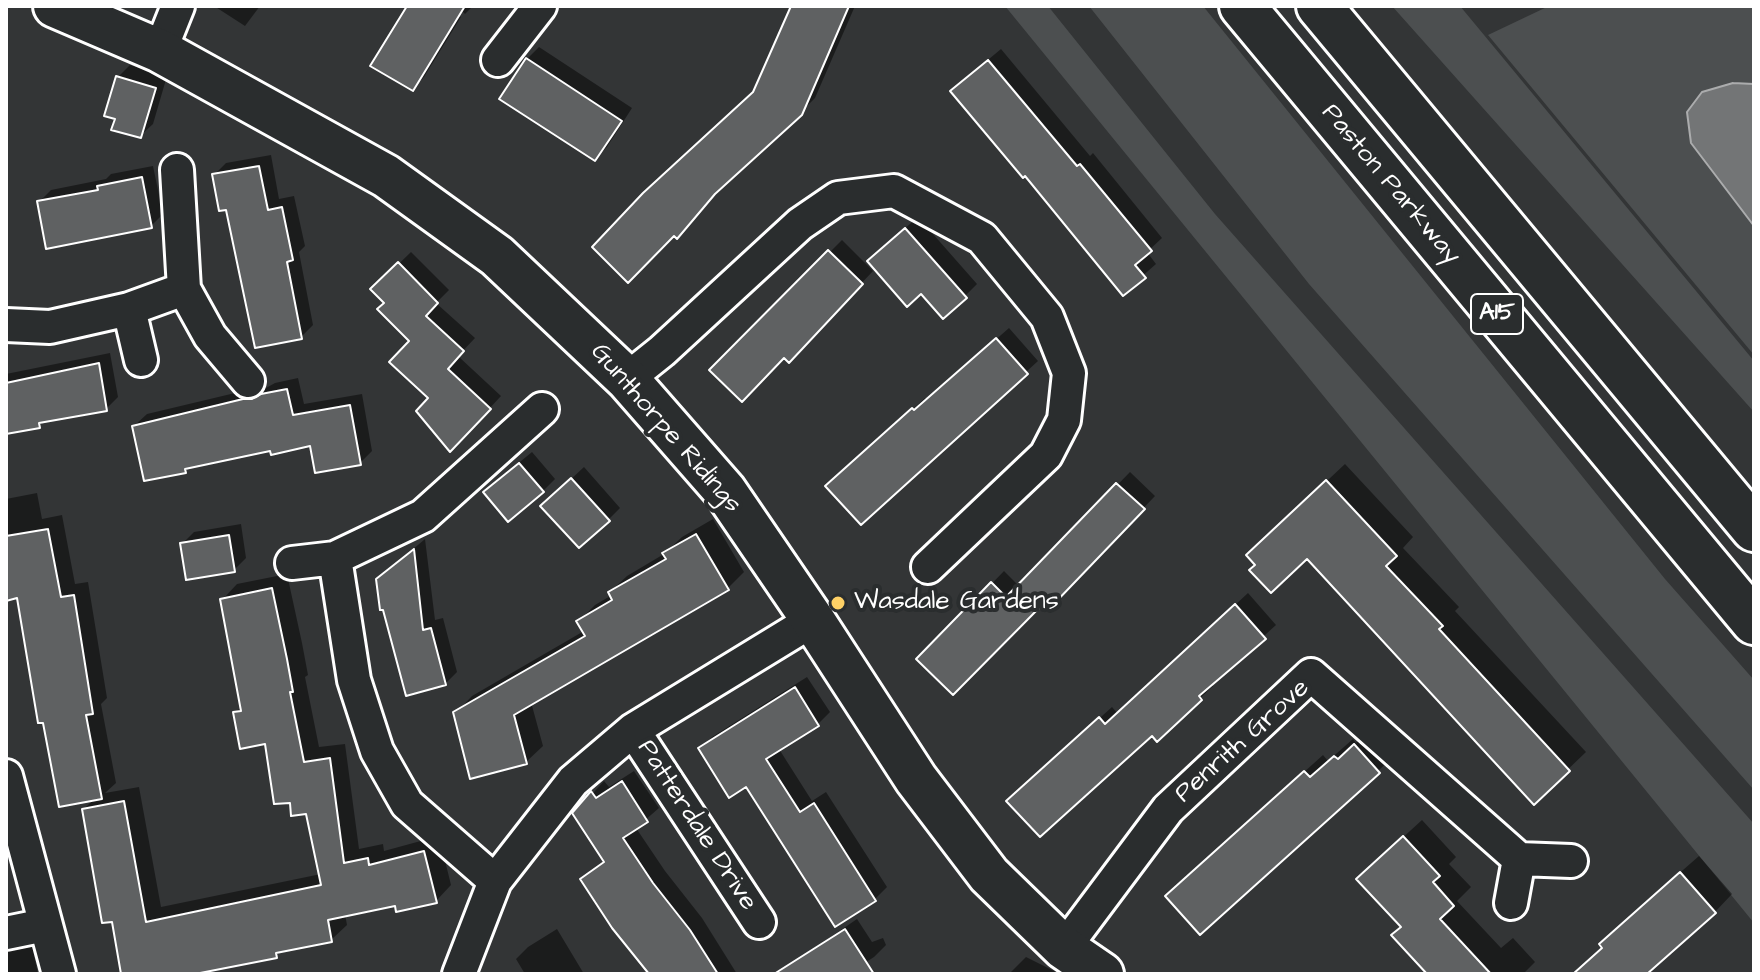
<!DOCTYPE html>
<style>
body{margin:0}
#map{position:relative;width:1760px;height:980px;overflow:hidden;background:#333536;font-family:"Architects Daughter",sans-serif}
canvas{display:block}
.frame{position:absolute;inset:0;border:8px solid #fff;pointer-events:none}
</style>
<div id="map">
<canvas width="1760" height="980"></canvas>
<div class="frame"></div>
</div>
<script>
const ctx = document.querySelector('canvas').getContext('2d');
ctx.lineJoin = 'round';
function fillPath(path, color) {
  ctx.fillStyle = color;
  ctx.fill(path, 'evenodd');
}
function shape(rows) {
  const path = new Path2D();
  for (const r of rows) {
    path.moveTo(r[0], r[1]);
    for (let i = 2; i < r.length; i += 2) path.lineTo(r[i], r[i + 1]);
  }
  return path;
}
function trace(path, color, width, dash) {
  ctx.strokeStyle = color;
  ctx.lineWidth = width;
  ctx.lineCap = dash ? 'butt' : 'round';
  ctx.setLineDash(dash || []);
  ctx.stroke(path);
}
function write(font, color, halo, rows, align = 'center') {
  ctx.font = font + ' "Architects Daughter",sans-serif';
  ctx.lineWidth = 8;
  ctx.setLineDash([]);
  ctx.textBaseline = 'middle';
  ctx.strokeStyle = halo;
  ctx.fillStyle = color;
  for (const [text, x, y, turn = 0] of rows) {
    ctx.save();
    ctx.translate(x, y);
    ctx.rotate((+turn || 0) * Math.PI / 180);
    ctx.textAlign = isNaN(turn) ? turn : align;
    if (halo) ctx.strokeText(text, 0, 0);
    ctx.fillText(text, 0, 0);
    ctx.restore();
  }
}
const green = shape([
 [1005,6,1048,6,1215,214,1754,824,1754,923],
 [1089,6,1203,6,1665,579,1754,680,1754,790,1309,284],
 [1392,6,1460,6,1754,361,1754,412],
 [1549,6,1754,6,1754,355,1488,35]
]);
const water = shape([
 [1733,83,1754,84,1754,226,1691,143,1687,112,1702,92,1733,83]
]);
const shadow = shape([
 [214,6,260,6,245,26],
 [413,6,441,6,461,17,424,77,412,89],
 [457,6,473,6,465,14],
 [793,6,855,6,815,98,800,113],
 [539,47,632,108,607,147,595,159,527,59],
 [1001,49,1090,156,1093,153,1162,238,1147,252,1156,264,1123,293,965,79],
 [130,65,167,76,153,124,140,136,117,117,118,77],
 [271,155,279,199,294,196,305,246,299,252,313,325,301,337,214,175,226,163],
 [153,166,163,214,151,226,39,202,51,190,106,179,111,174],
 [918,217,977,284,965,296,881,249],
 [842,240,873,271,789,360,785,356,712,370],
 [411,252,449,290,436,303,475,338,458,356,501,396,462,438,431,398,411,341,386,303,373,289],
 [1009,328,1038,361,1026,372,840,475,925,398,927,400],
 [110,353,118,397,106,409,45,420,39,426,6,432,6,374],
 [298,378,304,404,362,394,372,451,360,463,312,444,271,448,190,466,185,471,134,426,147,414,256,388,266,388,275,383],
 [532,452,555,479,543,491,498,480],
 [1345,464,1413,537,1403,548,1459,607,1455,611,1586,752,1534,802,1307,557,1257,565,1266,538],
 [584,467,620,508,608,520,555,494],
 [1130,472,1155,496,1050,606,1044,600,919,659,1004,571,1019,586],
 [37,493,42,519,62,515,75,584,88,582,107,698,101,704,116,783,105,793,139,787,161,907,321,874,307,812,291,800,267,742,235,713,242,706,222,600,237,584,287,574,302,643,308,675,305,677,319,747,345,744,359,849,383,844,384,851,439,836,451,885,436,901,397,910,390,898,345,914,347,925,331,940,282,950,276,956,185,974,123,974,113,919,84,809,95,798,19,596,6,599,6,499],
 [713,519,744,572,727,589,531,702,543,746,526,762,456,713,472,696,584,631,578,622,595,605,612,595,610,592,627,576,664,554,682,537],
 [241,524,246,558,234,570,182,544,194,532],
 [425,539,435,620,443,618,457,672,445,684,391,568],
 [1248,593,1276,625,1211,684,1213,686,1157,739,1152,733,1021,789,1112,707,1118,714],
 [807,677,830,712,818,724,779,749,812,801,826,792,887,887,875,899,836,924,747,784,700,748,712,737],
 [1373,728,1396,754,1378,771,1185,879,1323,755,1328,761,1353,739,1356,743],
 [634,771,659,808,636,828,665,871,702,918,737,974,658,974,582,879,605,860,575,813,604,781,609,787],
 [1422,820,1456,857,1449,864,1471,887,1457,901,1501,948,1513,938,1535,962,1523,974,1430,974,1403,927,1376,862],
 [1699,856,1732,894,1715,912,1644,974,1573,974,1604,947,1601,944,1619,926],
 [857,919,872,942,883,938,886,945,874,957,848,974,777,974],
 [557,929,584,974,525,974,516,959,528,947],
 [31,940,38,974,6,974,6,945],
 [1026,957,1060,974,1009,974]
]);
const building = shape([
 [407,6,465,6,413,91,370,66,407,6],
 [791,6,849,6,802,115,715,194,677,239,674,236,628,283,592,247,643,193,753,92,791,6],
 [526,58,622,121,595,161,499,99,526,58],
 [988,60,1077,166,1080,164,1152,251,1135,265,1146,278,1123,296,1025,176,1023,178,950,91,988,60],
 [116,76,156,88,141,138,111,130,115,119,104,116,116,76],
 [259,166,268,210,282,207,293,260,287,262,302,339,255,348,226,210,219,211,212,174,259,166],
 [142,177,152,228,46,249,37,201,98,190,97,186,142,177],
 [905,228,967,298,943,319,921,294,907,307,867,261,905,228],
 [828,250,863,284,789,363,784,358,742,402,709,370,828,250],
 [398,262,438,303,426,316,464,351,448,369,491,409,450,452,416,411,428,398,389,362,409,341,377,309,384,303,370,289,398,262],
 [996,338,1028,374,861,525,825,486,912,408,914,410,996,338],
 [99,363,107,411,39,423,40,428,6,434,6,383,99,363],
 [287,389,293,415,350,405,361,465,315,473,310,446,271,455,270,451,185,469,186,473,144,481,132,426,243,399,252,399,261,394,287,389],
 [519,463,544,492,508,522,483,492,519,463],
 [571,478,610,521,579,548,540,506,571,478],
 [1326,480,1397,556,1386,566,1443,626,1439,629,1570,771,1534,805,1307,559,1271,593,1249,570,1255,565,1246,555,1326,480],
 [1116,483,1145,509,1050,608,1044,603,953,695,916,659,991,582,1006,597,1116,483],
 [48,529,61,597,74,595,93,714,86,715,102,799,59,807,43,723,38,723,17,598,6,601,6,536,48,529],
 [696,534,729,590,514,715,527,764,470,779,453,712,585,636,576,621,612,600,608,592,666,559,662,553,696,534],
 [229,535,235,572,186,580,180,543,229,535],
 [414,549,423,630,431,628,446,685,406,696,383,610,380,610,376,579,414,549],
 [272,588,287,659,293,692,290,692,304,762,330,758,344,863,368,858,369,865,424,851,437,903,396,912,395,906,328,920,332,942,276,953,277,958,195,974,121,974,112,922,102,923,82,809,124,801,146,922,321,885,306,814,291,816,290,803,274,804,265,744,240,749,233,712,241,711,220,599,272,588],
 [1235,604,1266,639,1199,696,1202,700,1157,742,1152,736,1040,837,1006,801,1099,717,1105,724,1235,604],
 [795,687,819,726,766,759,800,812,814,803,876,901,835,927,746,787,729,798,698,748,795,687],
 [1354,744,1380,773,1200,935,1165,896,1304,771,1310,777,1334,756,1338,759,1354,744],
 [622,781,648,822,623,838,653,883,690,930,718,974,649,974,612,928,580,879,604,862,572,813,591,791,596,798,622,781],
 [1403,836,1440,876,1433,882,1454,906,1440,919,1491,974,1427,974,1391,935,1401,927,1356,879,1403,836],
 [1680,872,1716,913,1647,974,1573,974,1602,948,1599,944,1680,872],
 [845,929,874,974,774,974,845,929]
]);
const minor = shape([
 [160,51,178,6],
 [498,60,540,6],
 [177,170,184,289,210,336,248,381],
 [129,309,141,360],
 [6,325,50,327,129,309,184,289],
 [627,379,662,351,800,224,838,198,894,191,982,238,1047,317,1069,373,1064,420,1046,455,928,567],
 [335,558,354,680,377,751,407,804,495,881],
 [292,563,335,558,423,516,542,409],
 [633,730,759,922],
 [6,776,59,974],
 [1511,903,1519,859,1571,861],
 [6,933,45,925],
 [1064,948,1168,809,1311,675,1519,859],
 [459,974,495,881,573,781,633,730,813,620]
]);
const tertiary = shape([
 [55,6,160,51,386,176,497,256,627,379,725,491,813,620,916,779,989,875,1064,948,1102,974]
]);
const trunk = shape([
 [1242,6,1754,622],
 [1319,6,1754,529]
]);
const markers = [
 [838,603,8,"#ffd166"]
];
const shields = [
 [1497,314,52]
];
const shieldNames = [
 ["A15",1497,314]
];
const streetNames = [
 ["Paston Parkway",1390,185,50],
 ["Gunthorpe Ridings",665,429,49],
 ["Penrith Grove",1243,742,-42],
 ["Patterdale Drive",696,826,57]
];
const poiNames = [
 ["Wasdale Gardens",854,603]
];
fillPath(green, '#4c4f50');
fillPath(water, '#737576');
trace(water, '#abacad', 2);
fillPath(shadow, '#0007');
fillPath(building, '#5f6162');
trace(building, '#fff', 2);
trace(minor, '#fff', 38);
trace(tertiary, '#fff', 48);
trace(trunk, '#fff', 50);
trace(minor, '#2a2d2e', 32);
trace(tertiary, '#2a2d2e', 42);
trace(trunk, '#2a2d2e', 44);
for (const [x, y, r, color] of markers) {
  const dot = new Path2D();
  dot.arc(x, y, r, 0, 2 * Math.PI);
  ctx.fillStyle = color;
  ctx.fill(dot);
  trace(dot, '#2a2d2e', 3);
}
for (const [x, y, w] of shields) {
  const box = new Path2D();
  box.roundRect(x - w / 2, y - 20, w, 40, 6);
  ctx.fillStyle = '#2a2d2e';
  ctx.fill(box);
  trace(box, '#fff', 2);
}
write('bold 24px', '#fff', null, shieldNames);
write('26px', '#fff', '#2a2d2e', streetNames);
write('26px', '#fff', '#2a2d2e', poiNames, 'left');
</script>
